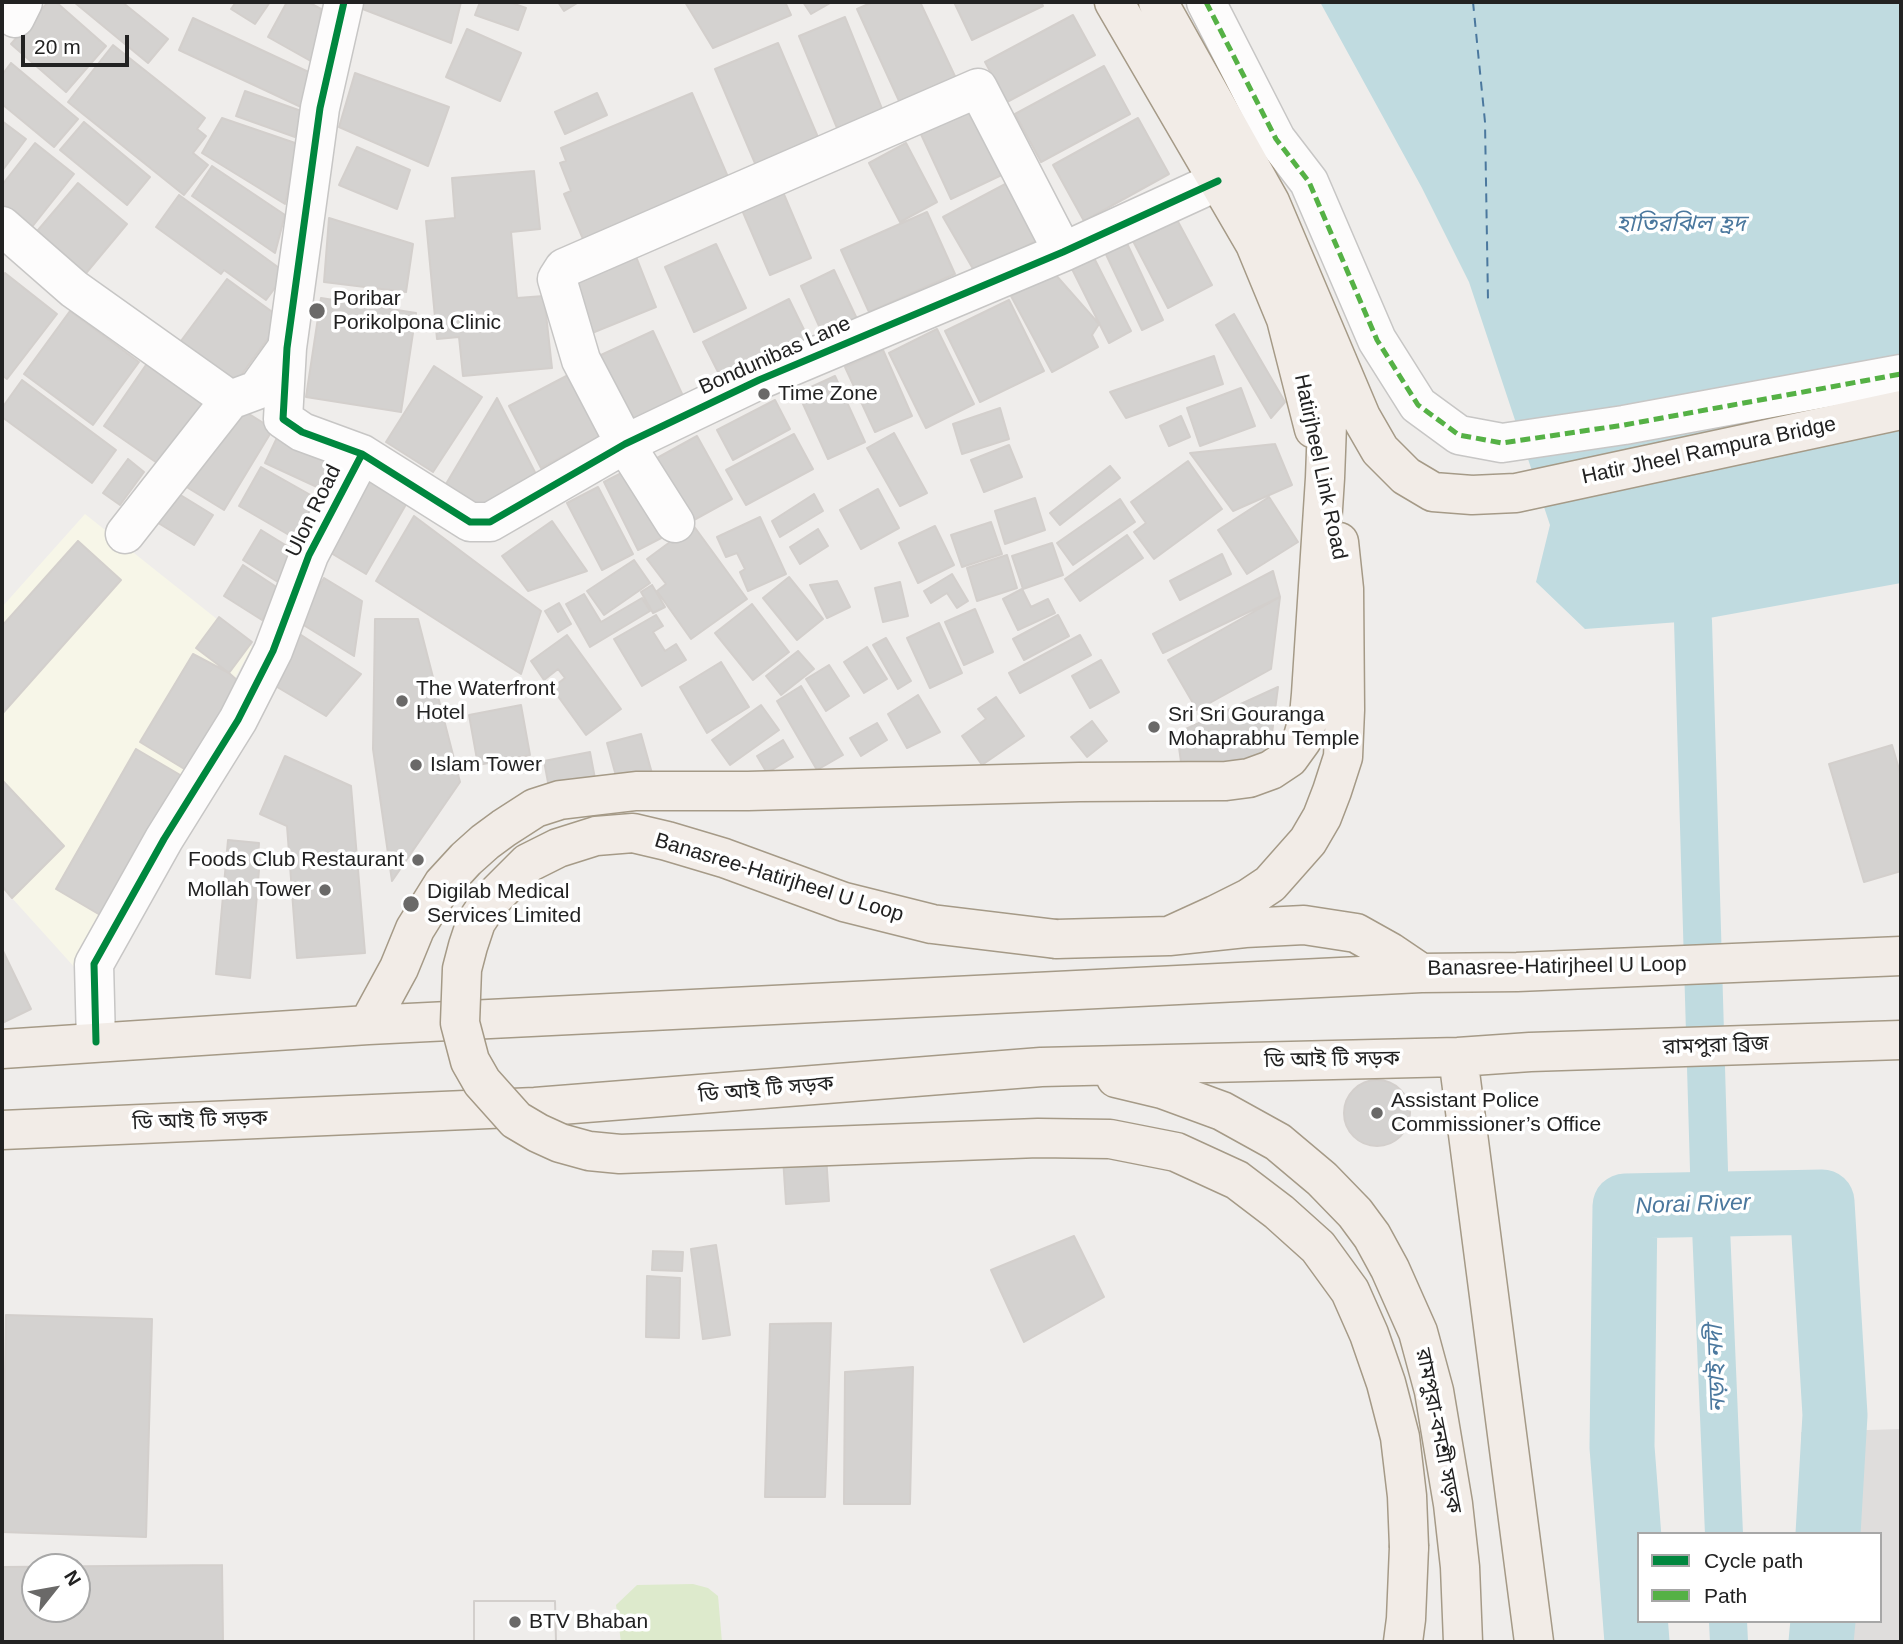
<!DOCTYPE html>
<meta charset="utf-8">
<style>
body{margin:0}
#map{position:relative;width:1903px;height:1644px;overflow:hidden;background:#efedeb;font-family:Arial,sans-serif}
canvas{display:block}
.frame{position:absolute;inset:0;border:4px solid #222;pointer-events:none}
.legend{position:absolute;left:1637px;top:1532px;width:245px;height:91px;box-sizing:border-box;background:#fff;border:2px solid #a7a7a7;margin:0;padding:9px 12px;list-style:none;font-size:21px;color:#222}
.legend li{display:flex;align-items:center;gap:14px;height:35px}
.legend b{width:35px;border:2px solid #a7a7a7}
.north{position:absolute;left:21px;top:1553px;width:70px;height:70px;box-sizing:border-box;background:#fff;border:2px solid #a7a7a7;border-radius:50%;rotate:59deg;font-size:19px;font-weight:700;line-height:28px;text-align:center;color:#222}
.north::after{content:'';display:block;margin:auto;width:24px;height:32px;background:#6a6968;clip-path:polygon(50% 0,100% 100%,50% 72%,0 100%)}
.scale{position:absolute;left:21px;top:35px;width:108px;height:32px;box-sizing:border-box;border:4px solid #222;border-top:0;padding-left:9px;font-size:21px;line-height:24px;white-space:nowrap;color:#222;-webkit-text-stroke:5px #fff;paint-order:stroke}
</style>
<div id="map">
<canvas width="1903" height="1644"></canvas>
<div class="frame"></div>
<ul class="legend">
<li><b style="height:9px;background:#00873e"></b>Cycle path</li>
<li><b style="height:9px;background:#55b145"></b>Path</li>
</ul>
<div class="north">N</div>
<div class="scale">20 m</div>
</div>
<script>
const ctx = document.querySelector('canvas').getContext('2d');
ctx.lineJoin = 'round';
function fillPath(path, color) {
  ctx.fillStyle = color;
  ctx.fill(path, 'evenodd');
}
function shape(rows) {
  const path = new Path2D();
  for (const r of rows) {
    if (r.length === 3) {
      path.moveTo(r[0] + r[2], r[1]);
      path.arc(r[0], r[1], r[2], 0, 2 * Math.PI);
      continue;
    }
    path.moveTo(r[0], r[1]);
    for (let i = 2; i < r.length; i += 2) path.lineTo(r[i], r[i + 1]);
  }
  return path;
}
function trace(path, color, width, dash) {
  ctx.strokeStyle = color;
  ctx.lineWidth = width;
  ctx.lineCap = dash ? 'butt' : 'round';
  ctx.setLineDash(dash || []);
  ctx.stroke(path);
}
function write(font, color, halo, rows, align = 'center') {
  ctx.font = font + ' Arial,"Noto Sans Bengali",sans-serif';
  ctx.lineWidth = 7;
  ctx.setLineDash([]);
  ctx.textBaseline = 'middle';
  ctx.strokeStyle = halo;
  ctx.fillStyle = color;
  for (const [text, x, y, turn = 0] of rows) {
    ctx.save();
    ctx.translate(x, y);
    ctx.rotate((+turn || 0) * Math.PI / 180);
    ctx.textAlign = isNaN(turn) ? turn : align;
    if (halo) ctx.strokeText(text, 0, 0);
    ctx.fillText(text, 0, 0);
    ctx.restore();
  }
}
const residential = shape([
 [1901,1429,1901,1642,1808,1642,1807,1621,1880,1621,1880,1534,1804,1534,1801,1432]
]);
const education = shape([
 [85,514,252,647,76,969,12,898,2,884,2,607]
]);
const grass = shape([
 [693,1584,708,1588,718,1596,722,1642,621,1642,616,1605,637,1585]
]);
const water = shape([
 [1320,2,1901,2,1901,583,1693,621,1585,629,1536,582,1550,525,1469,282,1422,188]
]);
const canal = shape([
 [1693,621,1710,1204,1724,1534],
 [1728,1621,1729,1642]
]);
const river = shape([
 [1637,1642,1622,1447,1625,1206,1822,1202,1835,1415,1828,1534],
 [1821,1642,1823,1621]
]);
const ferry = shape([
 [1473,2,1485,122,1488,300]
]);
const building = shape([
 [48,2,56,2,106,46,66,92,11,44,48,2],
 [74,2,122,2,168,39,148,63,74,2],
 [236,2,270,2,255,24,231,9,236,2],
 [287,2,308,2,321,9,316,64,268,37,287,2],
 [363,2,461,2,451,43,360,8,363,2],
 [480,2,509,2,526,8,518,30,475,15,480,2],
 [558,2,579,2,564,11,558,2],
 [685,2,785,2,791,15,713,48,685,2],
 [803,2,832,2,811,14,803,2],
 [873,2,920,2,961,89,905,114,857,9,873,2],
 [954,2,1041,2,1043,6,972,40,954,2],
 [1073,15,1095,55,1007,102,985,62,1073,15],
 [845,17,887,121,842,140,799,36,845,17],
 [193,18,315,75,301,107,179,50,193,18],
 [467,29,521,53,500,101,446,77,467,29],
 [778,43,820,142,757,168,715,69,778,43],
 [113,45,205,118,197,129,206,136,193,153,208,165,184,195,68,102,113,45],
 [11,63,78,119,54,147,2,104,2,75,11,63],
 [1104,66,1130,114,1041,162,1015,114,1104,66],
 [355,73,449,107,428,166,339,127,355,73],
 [245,91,304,112,295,137,236,116,245,91],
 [597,93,607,115,565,134,555,112,597,93],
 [692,93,728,177,583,239,564,194,571,191,560,163,566,161,561,148,692,93],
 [976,103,1008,172,951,199,919,130,976,103],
 [222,118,298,144,285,204,202,153,222,118],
 [1138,118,1169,174,1084,221,1053,165,1138,118],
 [2,121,26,139,2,171,2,121],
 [84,122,150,177,127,205,60,150,84,122],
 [35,143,74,174,28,232,2,210,2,185,35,143],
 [906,143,937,202,900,222,869,163,906,143],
 [357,147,410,170,397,209,339,185,357,147],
 [212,166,285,215,275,253,192,196,212,166],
 [534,171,540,229,511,232,517,298,544,296,552,368,463,376,459,337,437,339,426,221,455,218,452,178,534,171],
 [1011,181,1044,236,976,274,943,217,1011,181],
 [78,183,127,224,82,278,33,236,78,183],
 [780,185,811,258,770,275,739,203,780,185],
 [179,195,286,273,266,300,224,270,221,274,156,227,179,195],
 [927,212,955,274,869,312,841,250,927,212],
 [329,218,413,244,406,292,324,282,329,218],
 [1176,218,1212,285,1168,308,1133,241,1176,218],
 [1123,235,1163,320,1142,330,1102,246,1123,235],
 [716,244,746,308,694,332,665,267,716,244],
 [635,254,656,307,592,333,570,281,635,254],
 [1093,256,1131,331,1109,343,1071,267,1093,256],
 [834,270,858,321,824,337,801,286,834,270],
 [5,273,57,314,7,379,2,375,2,277,5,273],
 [1054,273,1099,324,1092,335,1098,347,1052,372,1011,296,1054,273],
 [227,279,282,319,234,385,178,345,227,279],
 [321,298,416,313,401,412,306,397,321,298],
 [789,299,812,346,726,388,703,342,789,299],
 [1009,300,1044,371,980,402,945,331,1009,300],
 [70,311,139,362,93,425,24,374,70,311],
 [1234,314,1285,402,1271,418,1216,325,1234,314],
 [937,329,974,404,926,428,889,353,937,329],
 [653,331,683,396,619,428,588,361,653,331],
 [883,350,912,416,875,432,845,367,883,350],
 [1214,356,1223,384,1126,418,1110,392,1214,356],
 [148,362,215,409,170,472,104,426,148,362],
 [434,366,482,397,433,472,386,442,434,366],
 [574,372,606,433,541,468,509,406,574,372],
 [835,376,865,442,828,459,798,393,835,376],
 [22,380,116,450,92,483,2,417,2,408,22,380],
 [1241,388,1255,426,1200,446,1187,408,1241,388],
 [497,398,540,482,477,520,446,484,497,398],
 [775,400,790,429,733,460,717,430,775,400],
 [230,402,273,429,224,510,180,483,230,402],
 [1000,408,1009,439,962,454,953,424,1000,408],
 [1181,416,1190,437,1169,446,1160,426,1181,416],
 [283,425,347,455,330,493,265,463,283,425],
 [894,433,927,493,900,506,867,448,894,433],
 [794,434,813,469,746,505,726,470,794,434],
 [697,436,732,499,683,526,648,463,697,436],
 [1275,444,1292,485,1233,511,1190,453,1275,444],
 [1009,445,1022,477,984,492,971,460,1009,445],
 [128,459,144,472,120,505,103,493,128,459],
 [1188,461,1222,509,1154,559,1134,532,1146,523,1131,502,1188,461],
 [635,466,669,534,638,550,604,482,635,466],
 [1110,466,1120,478,1060,525,1050,513,1110,466],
 [261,467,330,506,308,546,239,506,261,467],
 [372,471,412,494,366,574,326,550,372,471],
 [598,487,633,554,602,570,567,503,598,487],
 [878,489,899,528,861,549,840,510,878,489],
 [174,491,213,515,194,545,155,521,174,491],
 [814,494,823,511,780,537,772,521,814,494],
 [1269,497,1298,542,1247,574,1218,530,1269,497],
 [1035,498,1045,530,1005,544,995,511,1035,498],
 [1120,499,1135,522,1073,565,1057,543,1120,499],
 [414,516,541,611,521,674,376,581,414,516],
 [760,517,786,574,748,591,740,572,745,569,737,553,726,557,717,537,760,517],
 [552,521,587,571,528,591,502,556,552,521],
 [991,522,1002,554,962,567,951,535,991,522],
 [693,525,747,599,691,639,657,591,666,584,647,559,693,525],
 [935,526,954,565,918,583,899,543,935,526],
 [818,529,828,546,800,564,790,547,818,529],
 [261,530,300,554,281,584,243,560,261,530],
 [1127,535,1143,558,1080,601,1065,579,1127,535],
 [78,541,121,580,2,714,2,626,78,541],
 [1052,543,1063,575,1023,589,1012,556,1052,543],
 [1222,554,1231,574,1180,600,1170,581,1222,554],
 [1007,555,1017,588,977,601,967,568,1007,555],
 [634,560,650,583,604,615,587,591,634,560],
 [243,565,281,590,262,620,224,596,243,565],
 [1273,571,1280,597,1163,653,1153,634,1273,571],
 [952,574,968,601,957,608,947,593,931,603,924,591,952,574],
 [789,577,823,619,797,640,763,598,789,577],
 [324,578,362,601,354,656,297,621,324,578],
 [837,581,850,607,827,618,810,585,837,581],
 [900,582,908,616,883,622,875,588,900,582],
 [652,585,665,607,653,613,641,592,652,585],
 [1022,589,1031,607,1048,599,1055,613,1018,630,1003,599,1022,589],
 [584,594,601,622,642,598,650,611,590,647,566,604,584,594],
 [1280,597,1271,669,1197,710,1168,660,1280,597],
 [559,603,571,624,558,632,545,611,559,603],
 [752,604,789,652,753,680,715,633,752,604],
 [975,609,993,652,964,665,945,622,975,609],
 [656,615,663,626,653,632,665,651,676,644,686,660,642,686,614,639,656,615],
 [1058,615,1069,636,1024,660,1013,639,1058,615],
 [219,617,252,642,229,673,196,648,219,617],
 [375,619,418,619,460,782,392,881,373,749,375,619],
 [939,623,962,673,930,688,907,638,939,623],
 [295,631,361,674,326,716,267,681,295,631],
 [567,635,621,709,586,735,552,688,565,678,558,669,544,680,531,661,567,635],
 [1080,635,1091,655,1020,693,1009,673,1080,635],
 [886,638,911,681,898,689,873,645,886,638],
 [867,647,887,679,864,693,844,662,867,647],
 [798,651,814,669,781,695,766,676,798,651],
 [193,654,229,673,239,682,186,770,140,742,193,654],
 [1101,660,1119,692,1090,708,1072,676,1101,660],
 [721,662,749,707,707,733,680,687,721,662],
 [829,665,849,696,826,711,806,679,829,665],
 [801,686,843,755,817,770,777,701,801,686],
 [1278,687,1269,756,1182,769,1177,733,1278,687],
 [918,695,940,732,907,748,888,714,918,695],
 [996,697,1024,736,982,765,962,736,986,719,978,709,996,697],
 [521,705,530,755,478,765,469,715,521,705],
 [761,705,779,730,730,765,712,740,761,705],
 [1092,721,1107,741,1087,757,1071,737,1092,721],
 [877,723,887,740,861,756,850,738,877,723],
 [641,734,653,777,619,787,607,743,641,734],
 [783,740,793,757,767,773,757,756,783,740],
 [1892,745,1901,776,1901,871,1864,882,1829,764,1892,745],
 [136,749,187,779,107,919,56,889,136,749],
 [590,752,596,784,550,793,544,761,590,752],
 [285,756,351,786,365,953,297,958,287,826,260,814,285,756],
 [2,780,64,846,12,898,2,886,2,780],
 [228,840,259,843,258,857,260,858,250,978,216,974,228,840],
 [2,949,31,1009,2,1023,2,949],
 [1377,1113,33],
 [825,1139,829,1201,786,1204,782,1142,825,1139],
 [1074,1236,1104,1297,1024,1342,991,1270,1074,1236],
 [716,1245,730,1335,703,1339,691,1249,716,1245],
 [653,1251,683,1252,682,1271,652,1270,653,1251],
 [647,1276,680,1278,679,1338,646,1337,647,1276],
 [6,1315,152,1319,146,1537,2,1532,6,1315],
 [831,1323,825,1497,765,1497,770,1324,831,1323],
 [913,1367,910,1504,844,1504,845,1372,913,1367],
 [222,1565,223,1642,2,1642,2,1567,222,1565],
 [35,1567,77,1567,77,1609,35,1609,35,1567],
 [474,1601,555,1601,556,1642,474,1642,474,1601],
 [474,1601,555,1601,556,1642,474,1642,474,1601]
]);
const minor = shape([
 [1206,2,1276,139,1309,182,1377,340,1418,405,1459,435,1502,443,1624,425,1901,374],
 [15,18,23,2],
 [2,226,74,289,230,400,257,390,287,348],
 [362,454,470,522,490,522,625,444,759,380,1063,252,1218,181],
 [675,523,625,444,581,360,557,279,564,268,978,88,1063,252],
 [125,534,230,400],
 [96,1042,94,964,164,839,238,720,273,651,309,555,362,454,302,432,283,419,287,348,320,108,344,2]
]);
const major = shape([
 [1114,2,1255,244,1286,319,1314,429],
 [1158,2,1270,202,1361,417,1380,450,1406,476,1433,492,1472,495,1516,493,1901,410],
 [1169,936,1215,915,1249,898,1270,884,1308,841,1322,817,1332,791,1343,757,1345,710,1344,589,1339,542],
 [1056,939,1169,936,1245,928,1304,925,1356,933,1390,952,1421,973],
 [368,1025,399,968,415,929,443,884,466,859,485,842,504,828,535,808,560,800,636,791,748,791,1079,782,1226,781,1249,778,1271,770,1289,758,1302,740,1309,716,1311,694,1325,478,1330,345],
 [2,1049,368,1025,1421,973,1517,972,1901,956],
 [1458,1057,1534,1642],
 [1116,1078,1162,1089,1222,1111,1278,1142,1322,1179,1355,1213,1372,1236,1390,1269,1418,1332,1434,1391,1453,1504,1460,1567,1463,1642],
 [2,1130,535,1107,1041,1067,1458,1057,1530,1052,1901,1040],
 [1403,1642,1406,1619,1409,1547]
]);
const majorBridge = shape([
 [1056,939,932,924,844,902,724,858,667,841,633,833,596,836,558,848,528,863,490,901,476,922,468,946,462,969,460,1023,470,1061,482,1082,516,1120,538,1133,560,1143,589,1151,620,1154,1038,1138,1110,1139,1176,1152,1237,1180,1279,1212,1318,1247,1350,1291,1369,1334,1386,1383,1400,1437,1407,1496,1409,1547]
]);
const quiet = shape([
 [1206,2,1276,139,1309,182,1377,340,1418,405,1459,435,1502,443,1624,425,1901,374]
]);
const cycleway = shape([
 [362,454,470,522,490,522,625,444,759,380,1063,252,1218,181],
 [96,1042,94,964,164,839,238,720,273,651,309,555,362,454,302,432,283,419,287,348,320,108,344,2]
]);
const markers = [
 [317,311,9,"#6a6968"],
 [764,394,7,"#6a6968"],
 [402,701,7,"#6a6968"],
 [1154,727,7,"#6a6968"],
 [416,765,7,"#6a6968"],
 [418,860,7,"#6a6968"],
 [325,890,7,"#6a6968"],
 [411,904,9,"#6a6968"],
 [1377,1113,7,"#6a6968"],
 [515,1622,7,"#6a6968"]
];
const poiNames = [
 ["Poribar",333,299],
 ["Porikolpona Clinic",333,323],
 ["Time Zone",778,394],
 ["The Waterfront",416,689],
 ["Hotel",416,713],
 ["Sri Sri Gouranga",1168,715],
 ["Mohaprabhu Temple",1168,739],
 ["Islam Tower",430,765],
 ["Foods Club Restaurant",404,860,"right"],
 ["Mollah Tower",311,890,"right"],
 ["Digilab Medical",427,892],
 ["Services Limited",427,916],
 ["Assistant Police",1391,1101],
 ["Commissioner’s Office",1391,1125],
 ["BTV Bhaban",529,1622]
];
const streetNames = [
 ["Bondunibas Lane",775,356,-24],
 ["Hatir Jheel Rampura Bridge",1709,451,-12],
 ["Hatirjheel Link Road",1320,467,78],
 ["Ulon Road",314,511,-64],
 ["Banasree-Hatirjheel U Loop",779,878,17],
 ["Banasree-Hatirjheel U Loop",1557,967,-1],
 ["রামপুরা ব্রিজ",1716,1046,-2],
 ["ডি আই টি সড়ক",1332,1060,-1],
 ["ডি আই টি সড়ক",766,1090,-5],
 ["ডি আই টি সড়ক",200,1121,-2],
 ["রামপুরা-বনশ্রী সড়ক",1438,1431,79]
];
const waterNames = [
 ["হাতিরঝিল হ্রদ",1681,225],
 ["Norai River",1693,1205,-2],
 ["নড়াই নদী",1717,1369,-92]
];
fillPath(residential, '#dfdddc');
fillPath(education, '#f7f6e8');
fillPath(grass, '#ddeacc');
fillPath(water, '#c0dbe0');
trace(canal, '#c0dbe0', 38);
trace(river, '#c0dbe0', 65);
trace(ferry, '#4b789e', 2, [9, 7]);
fillPath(building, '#d4d2d0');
trace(building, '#d3cfcc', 2);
trace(minor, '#c7c6c5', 41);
trace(major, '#a59a87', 41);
trace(minor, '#fdfcfc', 38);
trace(major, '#f2ece7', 38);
trace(majorBridge, '#a59a87', 41, []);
trace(majorBridge, '#f2ece7', 38);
trace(quiet, '#55b145', 5, [10, 5]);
trace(cycleway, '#00873e', 7);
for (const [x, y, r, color] of markers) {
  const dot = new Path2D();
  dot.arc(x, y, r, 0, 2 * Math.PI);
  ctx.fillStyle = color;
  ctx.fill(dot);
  trace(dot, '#fff', 2.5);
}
write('21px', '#222', '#fff', poiNames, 'left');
write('21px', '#222', '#fff', streetNames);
write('italic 23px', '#4b789e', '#fff', waterNames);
</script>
